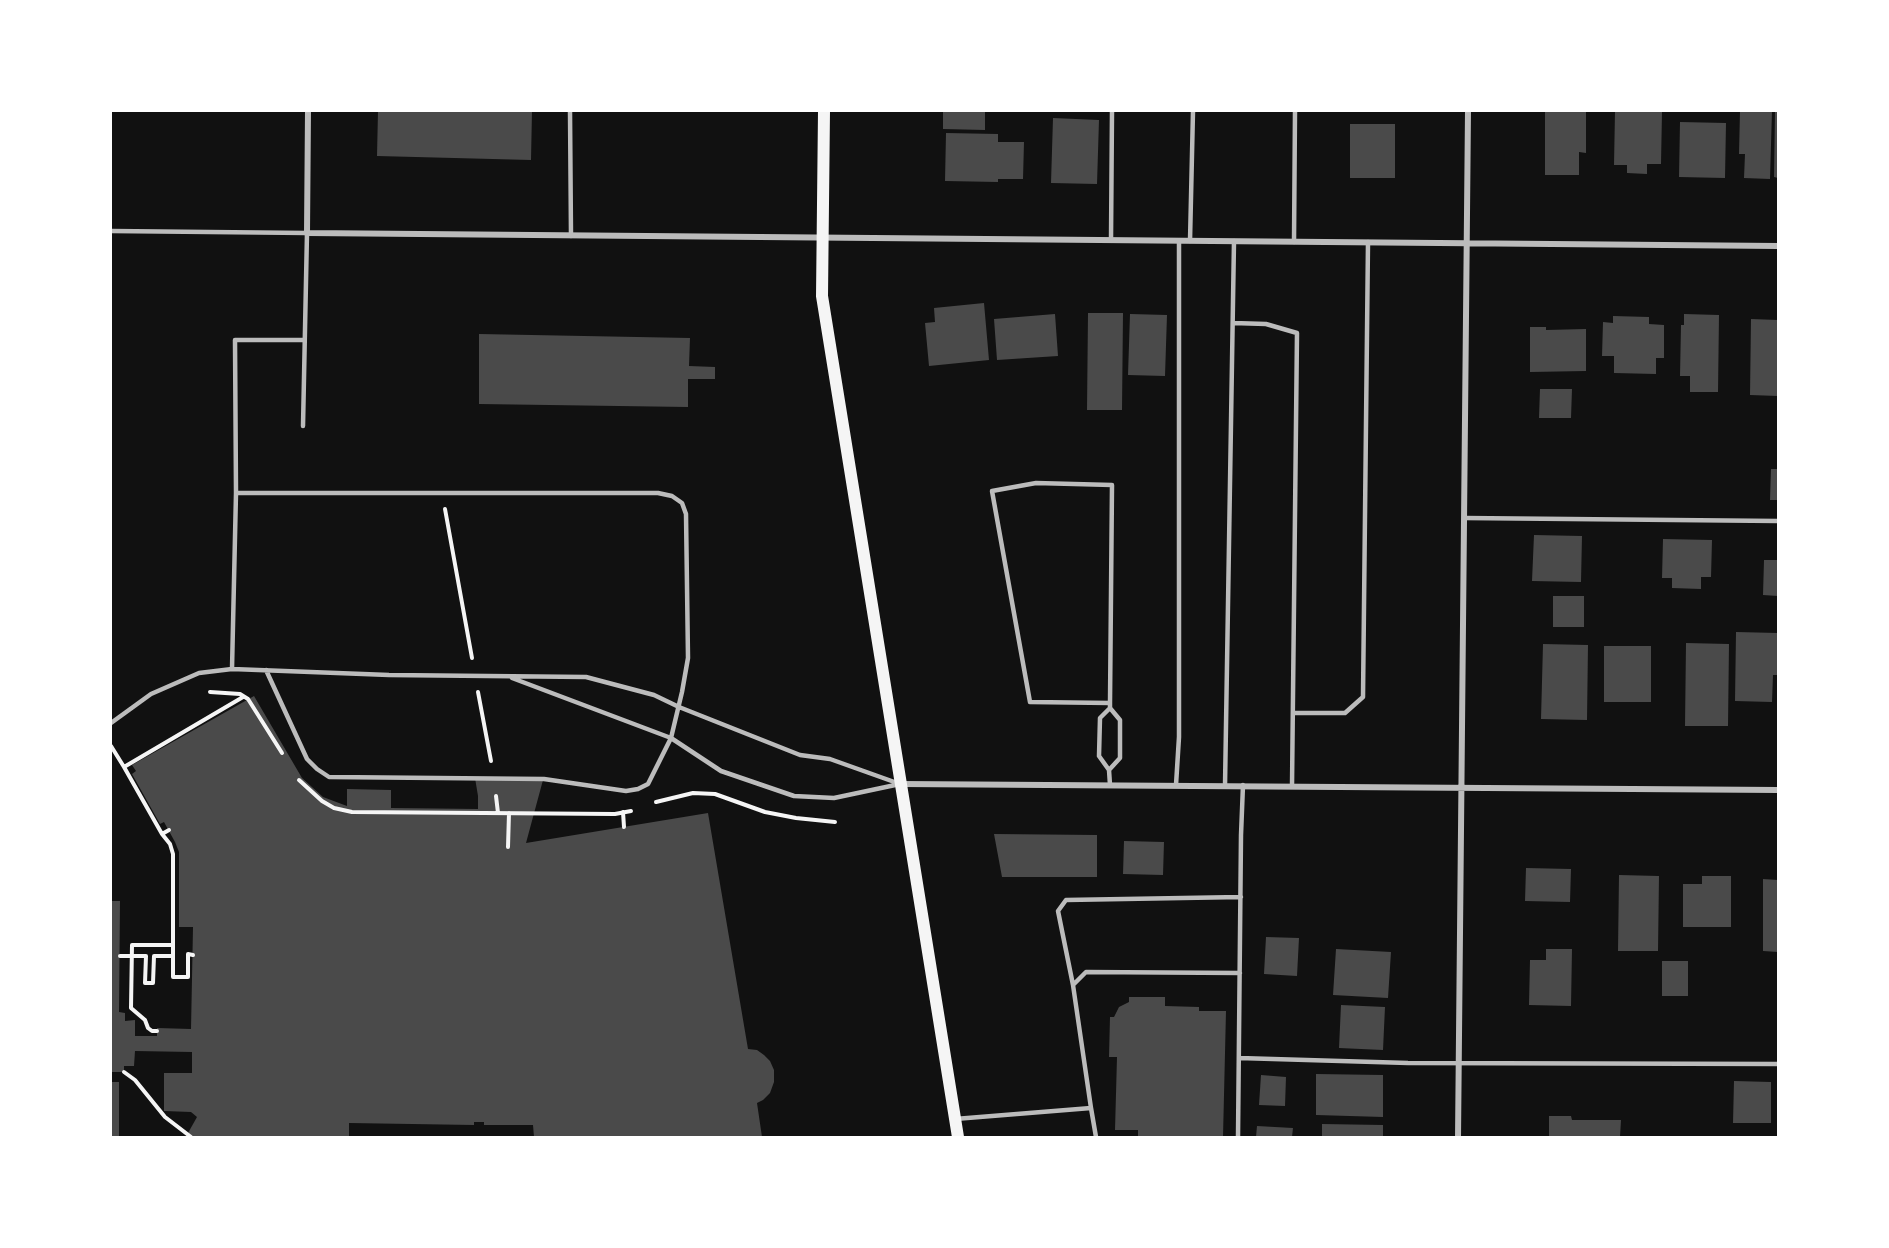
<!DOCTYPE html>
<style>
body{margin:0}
#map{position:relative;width:1889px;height:1248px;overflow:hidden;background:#111;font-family:Manrope,sans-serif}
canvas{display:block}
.frame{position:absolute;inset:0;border:112px solid #fff;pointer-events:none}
</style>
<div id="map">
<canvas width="1889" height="1248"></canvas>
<div class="frame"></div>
</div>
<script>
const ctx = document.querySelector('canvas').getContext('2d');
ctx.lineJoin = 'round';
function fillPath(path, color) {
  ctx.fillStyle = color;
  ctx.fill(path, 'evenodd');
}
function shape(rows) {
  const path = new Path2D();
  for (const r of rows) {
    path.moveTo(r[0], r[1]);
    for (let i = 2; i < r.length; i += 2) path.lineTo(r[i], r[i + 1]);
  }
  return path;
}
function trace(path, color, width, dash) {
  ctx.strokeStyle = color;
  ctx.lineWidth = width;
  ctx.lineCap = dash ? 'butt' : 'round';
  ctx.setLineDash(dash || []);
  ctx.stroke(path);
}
const building = shape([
 [378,111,532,111,531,160,377,156],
 [943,111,985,111,985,130,943,129],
 [1545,111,1586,111,1586,153,1579,152,1579,175,1545,175],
 [1615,111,1662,112,1661,164,1647,164,1647,174,1627,173,1627,165,1614,165],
 [1740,111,1772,111,1770,179,1744,178,1745,154,1739,154],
 [1775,111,1778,111,1778,178,1774,177],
 [1053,118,1099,120,1097,184,1051,183],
 [1680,122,1726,123,1725,178,1679,177],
 [1350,124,1395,124,1395,178,1350,178],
 [946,133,998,134,998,142,1024,142,1023,179,998,179,998,182,945,181],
 [984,303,989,360,929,366,925,323,935,322,934,308],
 [1088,313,1123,313,1122,410,1087,410],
 [1055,314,1058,356,997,360,994,319],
 [1130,314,1167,315,1165,376,1128,375],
 [1684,314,1719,315,1718,392,1690,392,1690,376,1680,376,1681,325,1684,325],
 [1613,316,1649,317,1649,324,1664,325,1664,358,1656,358,1656,374,1614,373,1614,356,1602,356,1603,322,1613,323],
 [1751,319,1778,320,1778,396,1750,395],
 [1530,327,1546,327,1546,330,1586,329,1586,371,1530,372],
 [479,334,690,338,689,366,715,367,715,379,688,379,688,407,479,404],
 [1540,389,1572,389,1571,418,1539,418],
 [1771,469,1778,469,1778,500,1770,500],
 [1534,535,1582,536,1581,582,1532,581],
 [1663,539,1712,540,1711,577,1701,577,1701,589,1672,588,1672,578,1662,578],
 [1764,560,1778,560,1778,596,1763,595],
 [1553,596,1584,596,1584,627,1553,627],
 [1736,632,1778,633,1778,675,1773,675,1772,702,1735,701],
 [1686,643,1729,644,1728,726,1685,726],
 [1543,644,1588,645,1587,720,1541,719],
 [1604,646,1651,646,1651,702,1604,702],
 [254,696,302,778,323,797,347,806,347,789,391,790,391,808,478,809,478,796,475,778,543,780,526,843,708,813,748,1049,757,1050,764,1055,770,1061,774,1070,774,1082,770,1093,763,1100,757,1103,762,1137,534,1137,533,1125,484,1125,484,1122,474,1122,474,1125,349,1123,349,1137,193,1137,188,1133,197,1117,191,1112,164,1111,164,1073,192,1073,192,1052,135,1051,134,1066,124,1066,124,1072,111,1072,111,901,120,901,119,1012,125,1013,125,1021,135,1020,135,1036,157,1036,157,1028,191,1029,193,927,179,927,179,852,175,842,164,822,160,824,132,774,136,771,132,765],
 [994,834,1097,835,1097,877,1002,877],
 [1124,841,1164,842,1163,875,1123,874],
 [1526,868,1571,869,1570,902,1525,901],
 [1619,875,1659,876,1658,951,1618,951],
 [1702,876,1731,876,1731,927,1683,927,1683,884,1702,884],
 [1763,879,1778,880,1778,952,1763,951],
 [1266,937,1299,938,1297,976,1264,974],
 [1336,949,1391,952,1388,998,1333,995],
 [1546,949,1572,949,1571,1006,1529,1005,1530,960,1546,960],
 [1662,961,1688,961,1688,996,1662,996],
 [1129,997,1165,997,1165,1006,1199,1007,1199,1011,1226,1011,1223,1137,1138,1137,1138,1130,1115,1130,1117,1057,1109,1057,1110,1017,1114,1017,1119,1007,1129,1002],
 [1341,1005,1385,1007,1383,1050,1339,1048],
 [1316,1074,1383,1075,1383,1117,1316,1115],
 [1261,1075,1286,1077,1285,1106,1259,1105],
 [1734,1081,1771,1082,1771,1123,1733,1123],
 [111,1082,119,1082,119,1137,111,1137],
 [1549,1116,1571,1116,1572,1120,1621,1120,1620,1137,1549,1137],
 [1322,1124,1383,1125,1383,1137,1322,1137],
 [1257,1126,1293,1128,1292,1137,1256,1137]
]);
const path = shape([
 [445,509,472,658],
 [210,692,240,694,248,699,282,753],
 [478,692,491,761],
 [111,746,124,767,243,697],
 [124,767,162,834,169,830],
 [299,780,322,801,334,808,352,812,615,814,631,811],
 [496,796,498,813],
 [656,802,693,793,715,794,765,812,796,818,835,822],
 [623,812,624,827],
 [508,847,509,813],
 [120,956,146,956,145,983,153,983,154,956,173,956,173,854,170,844,162,834],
 [173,956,173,977,188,977,188,954,193,955],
 [157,1031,152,1031,148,1028,145,1020,131,1008,132,945,173,945],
 [124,1072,135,1080,165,1117,191,1137]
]);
const service = shape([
 [570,111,571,236],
 [111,231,307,233,303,426],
 [1111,240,1112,111],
 [1190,241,1193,111],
 [1294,242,1295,111],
 [1233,323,1266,324,1297,333,1292,786],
 [1464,518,1778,521],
 [232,669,236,493],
 [266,670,307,759,317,769,329,777,544,779,626,791,638,789,648,784,671,738,682,692,688,658,686,514,682,503,672,496,658,493,236,493,235,340,304,340],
 [512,678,671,738,721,771,794,796,834,798,900,784],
 [1110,708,1110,703,1112,485,1036,483,992,491,1030,702,1110,703],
 [1293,713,1345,713,1363,697,1368,242],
 [111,723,151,694,199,673,232,669,389,675,586,677,654,695,679,707,800,755,830,759,900,784],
 [1109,770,1120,758,1120,720,1110,708,1100,718,1099,756,1109,770,1110,785],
 [1176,785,1179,737,1179,241],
 [1225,786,1234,241],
 [1073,985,1058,911,1066,900,1241,897],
 [1239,1058,1408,1063,1778,1064],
 [1091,1108,1073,985,1086,972,1240,973],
 [955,1119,1091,1108,1096,1137],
 [1238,1137,1241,835,1243,785]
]);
const minor = shape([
 [308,111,307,233,1778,246],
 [901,784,1778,790],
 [1458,1137,1468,111]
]);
const secondary = shape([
 [824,111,822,296,958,1137]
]);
fillPath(building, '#4a4a4a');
trace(path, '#f5f5f5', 4);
trace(service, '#bcbcbc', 4.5);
trace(minor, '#bcbcbc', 6);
trace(secondary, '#f5f5f5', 12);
</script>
